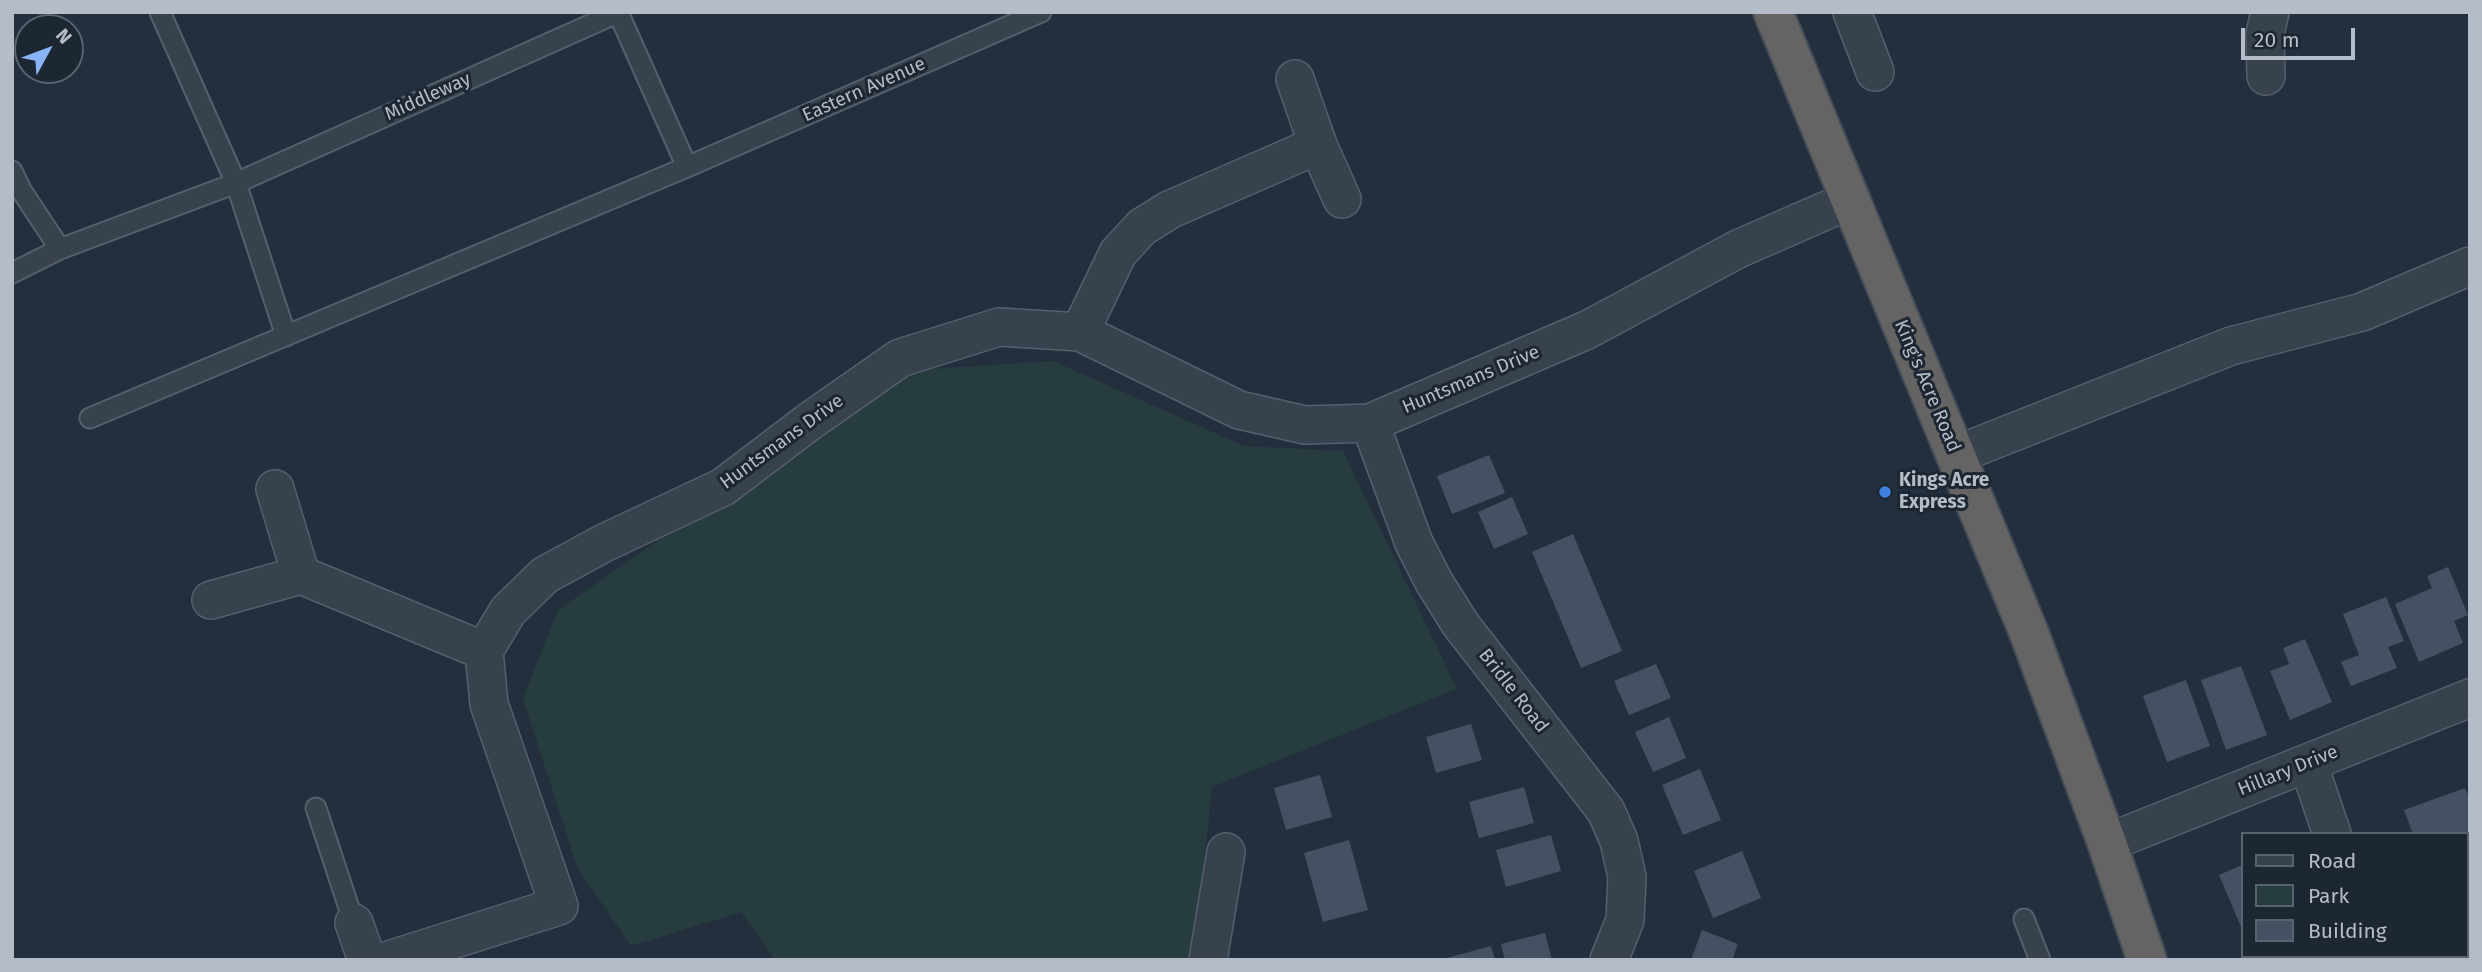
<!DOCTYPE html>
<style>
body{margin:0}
#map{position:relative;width:2482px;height:972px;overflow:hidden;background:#242f3e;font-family:"Fira Sans",sans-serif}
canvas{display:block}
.frame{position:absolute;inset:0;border:14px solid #b4bcc9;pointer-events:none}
.legend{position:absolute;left:2241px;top:832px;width:228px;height:126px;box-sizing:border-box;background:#1d2633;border:2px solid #59626f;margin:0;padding:9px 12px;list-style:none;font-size:21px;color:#b4bcc9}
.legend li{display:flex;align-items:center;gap:14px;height:35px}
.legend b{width:35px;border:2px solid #59626f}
.north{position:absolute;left:14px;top:14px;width:70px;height:70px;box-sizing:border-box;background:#1d2633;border:2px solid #59626f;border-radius:50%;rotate:49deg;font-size:19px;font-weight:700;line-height:28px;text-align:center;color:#b4bcc9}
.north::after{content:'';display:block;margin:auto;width:24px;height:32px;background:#8ab4f8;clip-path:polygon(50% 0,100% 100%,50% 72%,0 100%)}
.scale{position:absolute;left:2241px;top:28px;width:114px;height:32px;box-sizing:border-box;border:4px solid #b4bcc9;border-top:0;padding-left:9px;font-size:21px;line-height:24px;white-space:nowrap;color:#b4bcc9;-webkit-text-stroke:5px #1d2633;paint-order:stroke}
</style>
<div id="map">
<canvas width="2482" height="972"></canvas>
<div class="frame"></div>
<ul class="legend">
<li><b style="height:9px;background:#38414e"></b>Road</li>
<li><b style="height:19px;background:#263c3f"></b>Park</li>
<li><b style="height:19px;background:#455162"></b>Building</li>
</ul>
<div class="north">N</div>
<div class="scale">20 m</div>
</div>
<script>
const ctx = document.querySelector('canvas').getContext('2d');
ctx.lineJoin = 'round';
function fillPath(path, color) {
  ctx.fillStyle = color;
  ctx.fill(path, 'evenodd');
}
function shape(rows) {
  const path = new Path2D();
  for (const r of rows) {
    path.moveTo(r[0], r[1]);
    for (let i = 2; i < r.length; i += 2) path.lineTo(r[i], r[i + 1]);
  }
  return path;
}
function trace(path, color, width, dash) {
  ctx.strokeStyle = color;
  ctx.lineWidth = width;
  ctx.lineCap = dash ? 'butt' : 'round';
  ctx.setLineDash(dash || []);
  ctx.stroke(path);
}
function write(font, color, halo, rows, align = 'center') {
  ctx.font = font + ' "Fira Sans",sans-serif';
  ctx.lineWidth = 6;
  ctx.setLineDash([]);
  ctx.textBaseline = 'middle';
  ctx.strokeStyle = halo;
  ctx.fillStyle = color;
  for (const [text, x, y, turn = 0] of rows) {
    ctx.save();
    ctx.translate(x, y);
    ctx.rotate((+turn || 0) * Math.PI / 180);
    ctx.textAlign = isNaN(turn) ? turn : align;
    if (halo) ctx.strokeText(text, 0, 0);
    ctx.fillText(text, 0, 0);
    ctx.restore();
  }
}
const green = shape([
 [1053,361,1244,446,1343,451,1457,689,1212,787,1194,960,775,960,741,912,631,946,577,867,523,698,558,610,902,371]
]);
const building = shape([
 [1489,455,1505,493,1452,514,1437,476],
 [1512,497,1528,534,1494,549,1478,512],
 [1573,534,1622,651,1581,668,1532,552],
 [2448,567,2468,615,2454,621,2463,643,2419,662,2395,604,2432,588,2427,576],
 [2386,597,2404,641,2388,647,2397,668,2351,686,2341,662,2359,655,2343,614],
 [2305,639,2332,702,2290,720,2270,671,2289,664,2283,648],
 [1656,664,1671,698,1629,715,1614,681],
 [2241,666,2267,735,2226,750,2201,680],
 [2186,680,2210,746,2167,762,2143,696],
 [1669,717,1686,758,1653,772,1635,732],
 [1471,724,1482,760,1436,773,1426,737],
 [1700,769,1721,820,1683,835,1662,785],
 [1320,775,1332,817,1286,830,1274,788],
 [1524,787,1534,823,1479,838,1469,802],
 [2465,788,2470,800,2470,835,2413,834,2404,810],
 [1551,835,1561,871,1506,887,1496,850],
 [1349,840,1368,910,1323,922,1304,853],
 [1742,851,1761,898,1713,918,1694,871],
 [2242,865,2242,929,2219,875],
 [2466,871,2470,879,2470,930,2466,931],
 [1702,930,1738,944,1732,960,1691,960],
 [1545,933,1552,960,1505,960,1501,944],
 [1491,946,1495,960,1443,960,1443,959],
 [2258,956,2300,956,2301,960,2260,960]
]);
const service = shape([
 [160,12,236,183,286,336],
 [687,167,1041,12],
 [12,171,21,190,60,249],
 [12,273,60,249,236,183,619,12],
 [90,418,687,167,618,12],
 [316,808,354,923],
 [2024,919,2040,960]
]);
const minor = shape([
 [1852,12,1875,72],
 [2266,76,2265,34,2270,12],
 [1295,79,1318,145,1342,199],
 [1080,332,1118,253,1142,227,1169,210,1318,145],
 [1370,423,1414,543,1434,582,1461,625,1606,811,1619,841,1627,877,1625,920,1609,960],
 [1956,455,2231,346,2362,312,2470,266],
 [275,489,301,575],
 [211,600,301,575,484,651],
 [2308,763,2332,834],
 [2107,843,2470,698],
 [354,923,367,960],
 [2373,956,2374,960],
 [389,960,559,906,489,704,484,651,508,611,545,575,604,543,723,487,810,421,900,358,999,327,1080,332,1239,410,1305,425,1370,423,1587,330,1738,249,1850,200],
 [1208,960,1226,852]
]);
const trunk = shape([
 [1773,12,2029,633,2107,843,2147,960]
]);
const markers = [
 [1885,492,7,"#3f7fe0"]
];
const streetNames = [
 ["Eastern Avenue",864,90,-24],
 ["Middleway",428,97,-24],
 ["Huntsmans Drive",1471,380,-23],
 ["King's Acre Road",1927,386,67],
 ["Huntsmans Drive",782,442,-36],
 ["Bridle Road",1513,691,52],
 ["Hillary Drive",2288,771,-22]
];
const poiNames = [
 ["Kings Acre",1899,481],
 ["Express",1899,503]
];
fillPath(green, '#263c3f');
fillPath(building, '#455162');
trace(service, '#565f6c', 23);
trace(minor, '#565f6c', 40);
trace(trunk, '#434c59', 42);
trace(service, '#38414e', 19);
trace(minor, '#38414e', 37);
trace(trunk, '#656462', 38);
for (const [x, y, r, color] of markers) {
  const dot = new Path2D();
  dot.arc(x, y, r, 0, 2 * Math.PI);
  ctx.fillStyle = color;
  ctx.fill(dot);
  trace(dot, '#1d2633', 2.5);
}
write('19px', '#b4bcc9', '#1d2633', streetNames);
write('bold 19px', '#b4bcc9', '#1d2633', poiNames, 'left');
</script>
